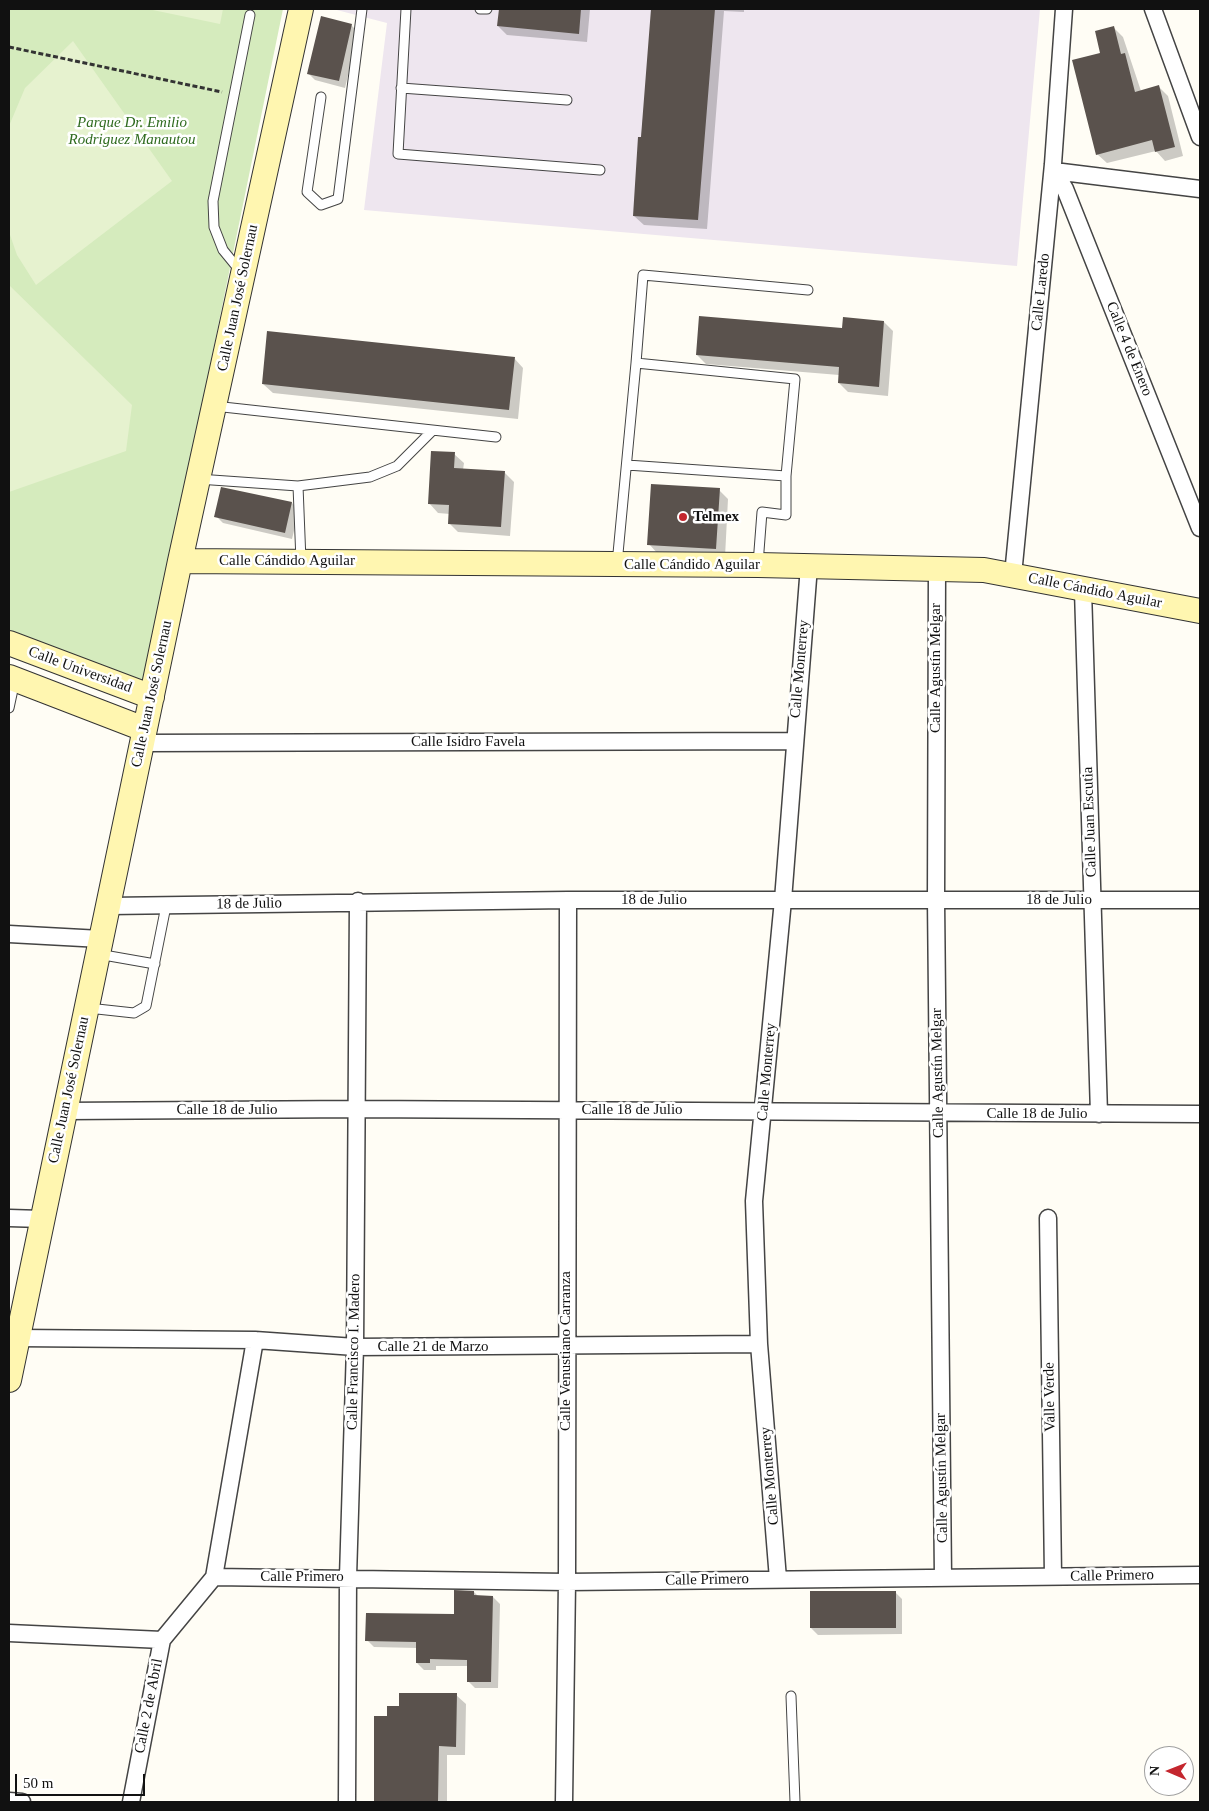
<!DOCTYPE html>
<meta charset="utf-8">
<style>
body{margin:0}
#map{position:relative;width:1209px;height:1811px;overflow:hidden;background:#fffdf5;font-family:Georgia,serif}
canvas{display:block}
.frame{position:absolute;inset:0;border:10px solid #111;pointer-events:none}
.north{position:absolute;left:1144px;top:1746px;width:50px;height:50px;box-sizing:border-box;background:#fff;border:1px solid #a0a0a0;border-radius:50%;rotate:271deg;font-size:14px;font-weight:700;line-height:20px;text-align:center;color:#111}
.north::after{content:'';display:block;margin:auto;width:18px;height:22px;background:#c4262e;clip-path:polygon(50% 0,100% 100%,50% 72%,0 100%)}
.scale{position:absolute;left:15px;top:1774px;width:130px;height:22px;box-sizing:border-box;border:2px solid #111;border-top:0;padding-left:6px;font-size:15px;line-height:18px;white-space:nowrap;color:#111;-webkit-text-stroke:4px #fff;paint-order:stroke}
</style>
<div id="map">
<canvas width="1209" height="1811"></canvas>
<div class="frame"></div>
<div class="north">N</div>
<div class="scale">50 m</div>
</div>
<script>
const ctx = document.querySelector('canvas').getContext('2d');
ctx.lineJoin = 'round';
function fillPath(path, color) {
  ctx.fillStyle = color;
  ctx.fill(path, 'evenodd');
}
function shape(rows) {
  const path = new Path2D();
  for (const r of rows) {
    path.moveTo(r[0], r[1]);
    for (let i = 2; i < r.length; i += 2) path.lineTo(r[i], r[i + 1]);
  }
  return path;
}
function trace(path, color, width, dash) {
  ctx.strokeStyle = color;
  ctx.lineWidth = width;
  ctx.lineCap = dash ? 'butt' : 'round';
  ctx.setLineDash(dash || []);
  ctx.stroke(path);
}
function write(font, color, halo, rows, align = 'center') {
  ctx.font = font + ' Georgia,serif';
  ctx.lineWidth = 5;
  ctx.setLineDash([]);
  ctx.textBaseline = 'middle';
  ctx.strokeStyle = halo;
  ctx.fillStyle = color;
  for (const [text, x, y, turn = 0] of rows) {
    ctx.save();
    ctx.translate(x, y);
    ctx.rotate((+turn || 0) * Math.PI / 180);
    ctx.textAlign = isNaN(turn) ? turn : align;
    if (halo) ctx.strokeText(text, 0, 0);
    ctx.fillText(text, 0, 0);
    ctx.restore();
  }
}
const industrial = shape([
 [333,9,1040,9,1017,266,364,210,387,23]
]);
const green = shape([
 [9,9,283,9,145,683,9,632]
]);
const pitch = shape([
 [148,9,223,9,220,24],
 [73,41,172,181,36,285,17,255,9,232,9,126,25,88],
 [9,285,132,405,126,451,9,492]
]);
const shadow = shape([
 [500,9,590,9,587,42,507,35,498,26],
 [653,9,744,9,744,12,724,11,707,229,644,225,634,216],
 [351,25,358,32,345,88,315,80,308,73],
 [1114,28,1123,37,1141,91,1159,87,1168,96,1183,156,1165,161,1156,151,1107,163,1097,154,1102,54],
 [884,322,893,331,888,396,848,392,839,383,839,375,706,364,697,355],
 [514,358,523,368,518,419,273,393,263,384],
 [454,454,464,463,463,470,504,472,514,482,510,536,458,532,449,523,450,514,438,513,429,503],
 [222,488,292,503,299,510,292,539,223,523,216,516],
 [719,490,728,499,725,557,658,554,649,544],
 [474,1592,479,1597,493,1597,500,1604,498,1688,475,1688,468,1681,468,1666,436,1666,436,1670,424,1670,417,1663,417,1648,374,1647,367,1640,455,1616],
 [895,1592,902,1599,902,1634,818,1635,811,1628],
 [456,1695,466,1704,465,1755,447,1755,447,1802,376,1802,388,1717,400,1707]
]);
const building = shape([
 [499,9,581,9,579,34,497,26],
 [651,9,715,9,698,220,633,216,638,137,641,137],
 [321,16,352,24,339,81,307,74],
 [1114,26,1121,54,1125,53,1135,92,1159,85,1175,147,1155,152,1152,140,1096,155,1072,60,1100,53,1095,31],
 [699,316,842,328,843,317,884,321,879,387,838,383,839,367,696,355],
 [267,331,515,357,509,410,262,384],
 [431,451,455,452,454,468,505,471,501,527,448,524,449,505,428,504],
 [651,484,720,488,716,549,647,545],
 [221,487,292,502,285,533,214,517],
 [454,1590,474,1591,474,1595,493,1596,491,1682,467,1682,467,1660,430,1659,430,1663,416,1663,416,1642,365,1641,366,1613,454,1614],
 [810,1591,896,1591,896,1628,810,1628],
 [399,1693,457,1693,456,1747,439,1746,438,1802,374,1802,374,1716,387,1716,387,1706,399,1706]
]);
const path = shape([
 [9,47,222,92]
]);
const lane = shape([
 [406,9,398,154,600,170],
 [480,9,487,9],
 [401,88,567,100],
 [321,97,307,192,321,205,338,199,362,9],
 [241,272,223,250,214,227,213,201,250,15],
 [636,363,643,275,808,290],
 [214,406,496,437],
 [198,479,298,486,301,561],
 [298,486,370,477,397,466,432,431],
 [617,564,636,363,795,379,786,476,627,465],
 [758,564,762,512,786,515,786,476],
 [9,708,15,680],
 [98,954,155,964],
 [88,1008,134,1013,146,1006,166,906],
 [791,1696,795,1802]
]);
const street = shape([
 [1153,9,1200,137],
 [1053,164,1054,171,1200,189],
 [1054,171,1065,189,1200,528],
 [937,569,936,900,943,1577],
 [1013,575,1053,164,1064,9],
 [1083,590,1099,1114],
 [142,743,794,741],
 [108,906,568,900,1200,900],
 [9,934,101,939],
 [65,1111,357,1109,1200,1114],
 [9,1218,42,1219],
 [1048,1218,1053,1576],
 [17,1338,255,1340,355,1347,759,1344],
 [214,1577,567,1582,1200,1575],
 [778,1579,759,1344,754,1201,783,900,809,566],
 [9,1633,162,1640,214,1577,255,1340],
 [9,1801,22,1802],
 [131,1802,162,1640],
 [347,1802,348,1577,355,1347,358,901],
 [564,1802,567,1582,568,900]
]);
const secondary = shape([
 [180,561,758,565,984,570,1200,611],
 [9,643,152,697],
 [9,677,144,729],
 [9,1380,180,561,301,9]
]);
const markers = [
 [683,517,5,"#c4262e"]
];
const parkNames = [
 ["Parque Dr. Emilio",132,123],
 ["Rodriguez Manautou",132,140]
];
const streetNames = [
 ["Calle Laredo",1041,292,-84],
 ["Calle Juan José Solernau",238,298,-78],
 ["Calle 4 de Enero",1129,349,68],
 ["Calle Cándido Aguilar",287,561],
 ["Calle Cándido Aguilar",692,565],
 ["Calle Cándido Aguilar",1095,591,11],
 ["Calle Agustín Melgar",936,668,-90],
 ["Calle Monterrey",800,669,-85],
 ["Calle Universidad",80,670,20],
 ["Calle Juan José Solernau",152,694,-78],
 ["Calle Isidro Favela",468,742],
 ["Calle Juan Escutia",1090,822,-92],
 ["18 de Julio",654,900],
 ["18 de Julio",1059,900],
 ["18 de Julio",249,904,-1],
 ["Calle Monterrey",767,1072,-85],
 ["Calle Agustín Melgar",938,1073,-91],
 ["Calle Juan José Solernau",69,1090,-78],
 ["Calle 18 de Julio",227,1110],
 ["Calle 18 de Julio",632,1110],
 ["Calle 18 de Julio",1037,1114],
 ["Calle 21 de Marzo",433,1347],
 ["Calle Venustiano Carranza",566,1351,-90],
 ["Calle Francisco I. Madero",354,1352,-89],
 ["Valle Verde",1050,1397,-91],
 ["Calle Monterrey",770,1476,-95],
 ["Calle Agustín Melgar",942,1478,-91],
 ["Calle Primero",1112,1576,-1],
 ["Calle Primero",302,1577],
 ["Calle Primero",707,1580,-1],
 ["Calle 2 de Abril",149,1706,-79]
];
const poiNames = [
 ["Telmex",693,517]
];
fillPath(industrial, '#eee6ef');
fillPath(green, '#d5ebbd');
fillPath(pitch, '#e6f2cf');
fillPath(shadow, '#0003');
fillPath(building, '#5a524d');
trace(lane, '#444', 11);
trace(street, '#444', 19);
trace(secondary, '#333', 26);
trace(path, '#333', 3, [5, 2.5]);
trace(lane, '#fff', 9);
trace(street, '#fff', 16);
trace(secondary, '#fff6b0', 24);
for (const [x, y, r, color] of markers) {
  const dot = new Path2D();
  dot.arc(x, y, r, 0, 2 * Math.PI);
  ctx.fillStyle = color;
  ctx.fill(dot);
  trace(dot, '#fff', 2);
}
write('italic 15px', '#2f6b1f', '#fff', parkNames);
write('15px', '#111', '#fff', streetNames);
write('bold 15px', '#111', '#fff', poiNames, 'left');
</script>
